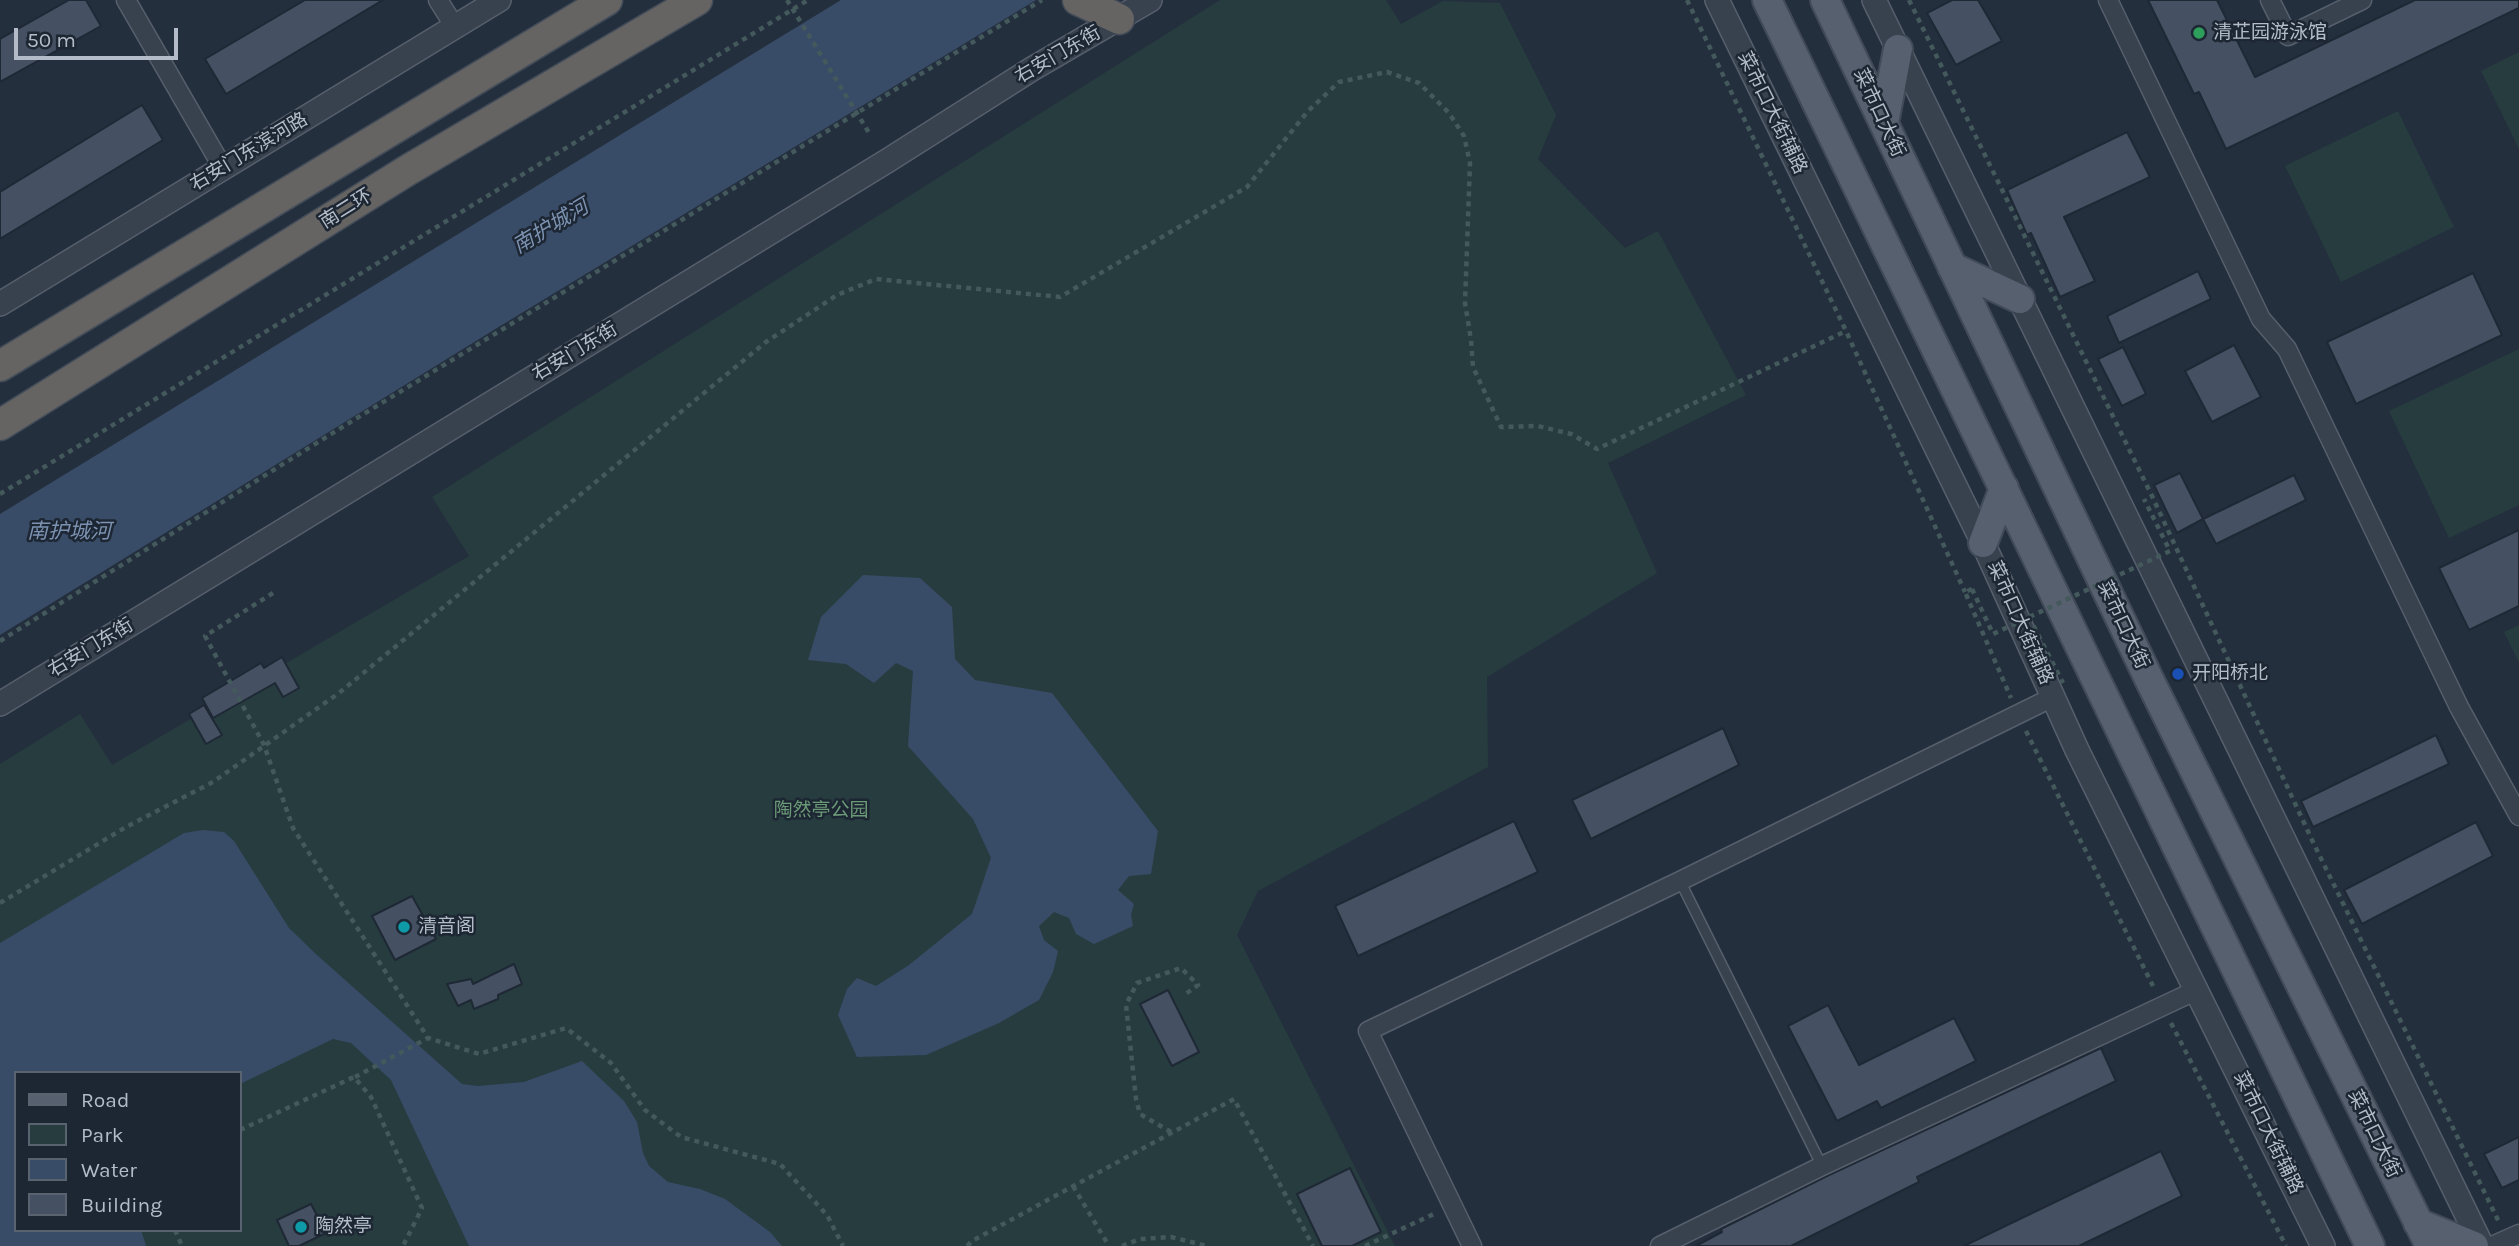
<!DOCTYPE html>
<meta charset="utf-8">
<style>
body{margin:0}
#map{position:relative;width:2519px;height:1246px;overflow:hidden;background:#242f3e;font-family:Karla,sans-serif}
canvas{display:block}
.legend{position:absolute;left:14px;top:1071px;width:228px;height:161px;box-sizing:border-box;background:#1d2633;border:2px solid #59626f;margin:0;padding:9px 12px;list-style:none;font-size:21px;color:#b4bcc9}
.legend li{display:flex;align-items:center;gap:14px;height:35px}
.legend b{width:35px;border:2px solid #59626f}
.scale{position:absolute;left:14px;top:28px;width:164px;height:32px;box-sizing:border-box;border:4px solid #b4bcc9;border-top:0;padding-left:9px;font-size:21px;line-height:24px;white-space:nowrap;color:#b4bcc9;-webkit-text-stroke:5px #1d2633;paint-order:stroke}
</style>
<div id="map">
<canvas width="2519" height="1246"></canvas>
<ul class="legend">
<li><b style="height:9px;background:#56606e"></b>Road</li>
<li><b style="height:19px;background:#263c3f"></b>Park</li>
<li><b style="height:19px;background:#394c67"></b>Water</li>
<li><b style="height:19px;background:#455162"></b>Building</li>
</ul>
<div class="scale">50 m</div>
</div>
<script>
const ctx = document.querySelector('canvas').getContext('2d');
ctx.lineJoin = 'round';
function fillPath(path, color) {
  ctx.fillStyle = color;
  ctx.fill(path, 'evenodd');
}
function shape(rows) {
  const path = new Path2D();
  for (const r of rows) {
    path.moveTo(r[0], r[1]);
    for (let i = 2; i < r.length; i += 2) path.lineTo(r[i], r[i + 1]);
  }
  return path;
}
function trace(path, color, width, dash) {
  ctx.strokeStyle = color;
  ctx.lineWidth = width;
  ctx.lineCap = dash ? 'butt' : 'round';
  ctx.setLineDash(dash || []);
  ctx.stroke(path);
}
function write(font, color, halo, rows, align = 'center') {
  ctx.font = font + ' Karla,"Noto Sans SC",sans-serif';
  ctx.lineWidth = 5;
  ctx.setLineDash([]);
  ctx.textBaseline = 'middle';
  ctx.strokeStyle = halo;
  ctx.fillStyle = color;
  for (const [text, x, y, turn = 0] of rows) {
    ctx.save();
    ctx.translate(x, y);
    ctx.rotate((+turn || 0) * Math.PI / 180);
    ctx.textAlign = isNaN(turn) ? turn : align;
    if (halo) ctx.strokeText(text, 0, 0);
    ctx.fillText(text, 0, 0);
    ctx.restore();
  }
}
const green = shape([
 [1220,0,1386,0,1401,24,1443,1,1500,3,1556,115,1538,159,1625,248,1658,231,1746,395,1608,463,1657,573,1487,677,1488,767,1258,891,1237,935,1395,1246,0,1246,0,764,80,714,112,765,469,556,432,497],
 [16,1073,240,1073,240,1230,16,1230],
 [2519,52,2519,149,2481,71],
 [2398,111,2454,227,2341,282,2285,166],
 [2519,349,2519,505,2449,538,2389,411],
 [2519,625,2519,663,2504,632]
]);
const water = shape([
 [841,0,1036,0,497,328,0,635,0,514],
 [863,575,920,578,952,607,955,659,975,680,1052,693,1158,831,1151,874,1129,876,1118,890,1134,904,1131,915,1133,926,1094,944,1076,934,1069,918,1054,912,1039,926,1044,940,1058,951,1053,972,1039,1000,999,1023,926,1055,857,1057,838,1015,847,989,857,978,876,986,909,965,972,914,991,858,973,819,908,746,913,671,896,663,874,683,846,664,808,660,821,617],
 [203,830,224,832,234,841,289,928,317,955,462,1084,478,1086,524,1082,582,1061,624,1101,637,1122,643,1153,649,1166,668,1182,700,1189,725,1199,770,1232,782,1246,469,1246,391,1080,351,1043,333,1039,240,1084,240,1073,16,1073,16,1230,141,1230,146,1246,0,1246,0,943,184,833]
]);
const building = shape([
 [69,0,86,0,101,26,0,82,0,39,69,0],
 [305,0,383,0,226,94,205,59,305,0],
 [1952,0,1978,0,2002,41,1956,65,1927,13,1952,0],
 [2148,0,2217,0,2255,77,2415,0,2519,0,2519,8,2226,149,2199,92,2194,94,2148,0],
 [142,105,163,140,0,239,0,192,142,105],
 [2127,132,2150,177,2064,217,2095,281,2060,297,2031,233,2027,235,2007,190,2127,132],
 [2198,271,2211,299,2119,343,2107,316,2198,271],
 [2473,273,2502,335,2356,404,2327,342,2473,273],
 [2234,345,2261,397,2212,422,2185,371,2234,345],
 [2123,347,2146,394,2122,406,2098,359,2123,347],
 [2180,473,2203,519,2177,533,2154,485,2180,473],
 [2294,475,2306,500,2216,544,2203,519,2294,475],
 [2519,530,2519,606,2469,630,2439,568,2519,530],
 [282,657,299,688,283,697,275,683,213,718,202,698,261,663,264,668,282,657],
 [204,705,222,735,206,744,189,714,204,705],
 [1723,728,1739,765,1591,839,1572,800,1723,728],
 [2436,735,2449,764,2313,827,2301,801,2436,735],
 [1514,821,1538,872,1358,956,1335,906,1514,821],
 [2476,822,2493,856,2362,924,2344,890,2476,822],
 [412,896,436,939,395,960,372,916,412,896],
 [514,964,522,984,498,995,498,999,474,1009,471,1000,458,1006,447,984,471,979,473,984,514,964],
 [1168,990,1199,1052,1172,1066,1140,1004,1168,990],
 [1828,1005,1859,1065,1954,1018,1976,1061,1881,1108,1877,1101,1837,1121,1788,1026,1828,1005],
 [2101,1048,2116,1081,1917,1177,1919,1182,1791,1246,1696,1246,1722,1232,1721,1229,1827,1176,2101,1048],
 [2519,1137,2519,1180,2502,1188,2484,1154,2519,1137],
 [2161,1151,2182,1196,2079,1246,1964,1246,2161,1151],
 [1350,1168,1381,1232,1352,1246,1322,1246,1297,1194,1350,1168],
 [311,1204,326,1233,299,1246,289,1246,277,1220,311,1204]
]);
const path = shape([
 [1687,0,1846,331,1965,592],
 [1909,0,2152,496,2312,840,2499,1222],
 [0,494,808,0],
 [1972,589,1965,592,2011,698],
 [273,593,205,636,264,745,293,828,428,1038,479,1054,566,1028,611,1063,645,1110,681,1137,780,1164,827,1215,843,1246],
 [0,641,344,426,1042,0],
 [2026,731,2155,990],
 [0,903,126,827,213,782,339,693,766,342,837,295,876,279,1060,297,1247,187,1308,111,1339,82,1387,72,1419,83,1449,113,1464,136,1470,163,1465,303,1471,340,1473,367,1501,427,1538,426,1571,434,1597,449,1846,331],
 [2171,1023,2286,1246],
 [355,1077,428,1038],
 [240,1130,354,1077,371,1097,422,1208,403,1246],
 [1171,1132,1140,1114,1136,1099,1126,1005,1137,983,1181,968,1198,985,1183,996],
 [1073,1186,1109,1246],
 [175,1230,182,1246],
 [967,1246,972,1241,1234,1099,1313,1246],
 [1122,1246,1140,1239,1171,1237,1207,1246],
 [1365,1246,1436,1213]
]);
const service = shape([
 [1680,881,1822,1166]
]);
const minor = shape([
 [126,0,223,168],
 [438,0,455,27],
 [2108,0,2261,319,2287,349,2459,707,2519,816],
 [2270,0,2288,36,2362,0],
 [1472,1246,1368,1031,1680,881,2053,697],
 [1660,1246,1822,1166,2197,990],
 [2492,1246,2519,1234]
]);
const tertiary = shape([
 [1717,0,1983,543,2077,750,2323,1246],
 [1874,0,2482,1246],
 [0,304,499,0],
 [0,704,887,161,1032,69,1150,0]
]);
const primary = shape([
 [1767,0,2370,1246],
 [1825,0,2149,679,2430,1246],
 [1884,123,1898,49],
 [1952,267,2020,299],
 [1983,543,2004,488],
 [2418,1223,2474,1246]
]);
const trunk = shape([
 [1078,0,1119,19],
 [0,366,607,0],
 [0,425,408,170,697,0]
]);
const pathBridge = shape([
 [787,0,871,136],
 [1972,589,1993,634,2170,551,2144,499],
 [2029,617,2063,683]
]);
const markers = [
 [2199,33,7,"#2e9e5b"],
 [2178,674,7,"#1a4fb4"],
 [404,927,7,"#0f9aa8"],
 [301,1227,7,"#0f9aa8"]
];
const poiNames = [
 ["清芷园游泳馆",2213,33],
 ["开阳桥北",2192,674],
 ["清音阁",418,927],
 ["陶然亭",315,1227]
];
const streetNames = [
 ["右安门东街",1058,55,-30],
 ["菜市口大街辅路",1772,113,64],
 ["菜市口大街",1879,113,65],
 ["右安门东滨河路",249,152,-31],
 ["南二环",346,209,-32],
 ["右安门东街",575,352,-31],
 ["菜市口大街辅路",2020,623,66],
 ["菜市口大街",2123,625,65],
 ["右安门东街",91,648,-31],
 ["菜市口大街辅路",2268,1133,64],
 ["菜市口大街",2374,1134,64]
];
const parkNames = [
 ["陶然亭公园",821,811]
];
const waterNames = [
 ["南护城河",551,227,-31],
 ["南护城河",69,532]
];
fillPath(green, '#263c3f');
fillPath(water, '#394c67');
fillPath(building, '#455162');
trace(building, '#1f2835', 2);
trace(service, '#565f6c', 12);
trace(minor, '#565f6c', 21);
trace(tertiary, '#565f6c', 26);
trace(primary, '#414a57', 32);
trace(trunk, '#434c59', 33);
trace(path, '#44595c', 4.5, [5, 5]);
trace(service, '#38414e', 9);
trace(minor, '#38414e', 18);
trace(tertiary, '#38414e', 23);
trace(primary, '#56606e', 28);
trace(trunk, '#656462', 30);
trace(pathBridge, '#44595c', 4.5, [5, 5]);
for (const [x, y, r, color] of markers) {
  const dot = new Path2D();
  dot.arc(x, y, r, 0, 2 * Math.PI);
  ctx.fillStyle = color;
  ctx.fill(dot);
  trace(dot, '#1d2633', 2.5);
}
write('19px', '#b4bcc9', '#1d2633', poiNames, 'left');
write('19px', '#b4bcc9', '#1d2633', streetNames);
write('19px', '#6b9a76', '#1d2633', parkNames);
write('italic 21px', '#7c92b1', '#1d2633', waterNames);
</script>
